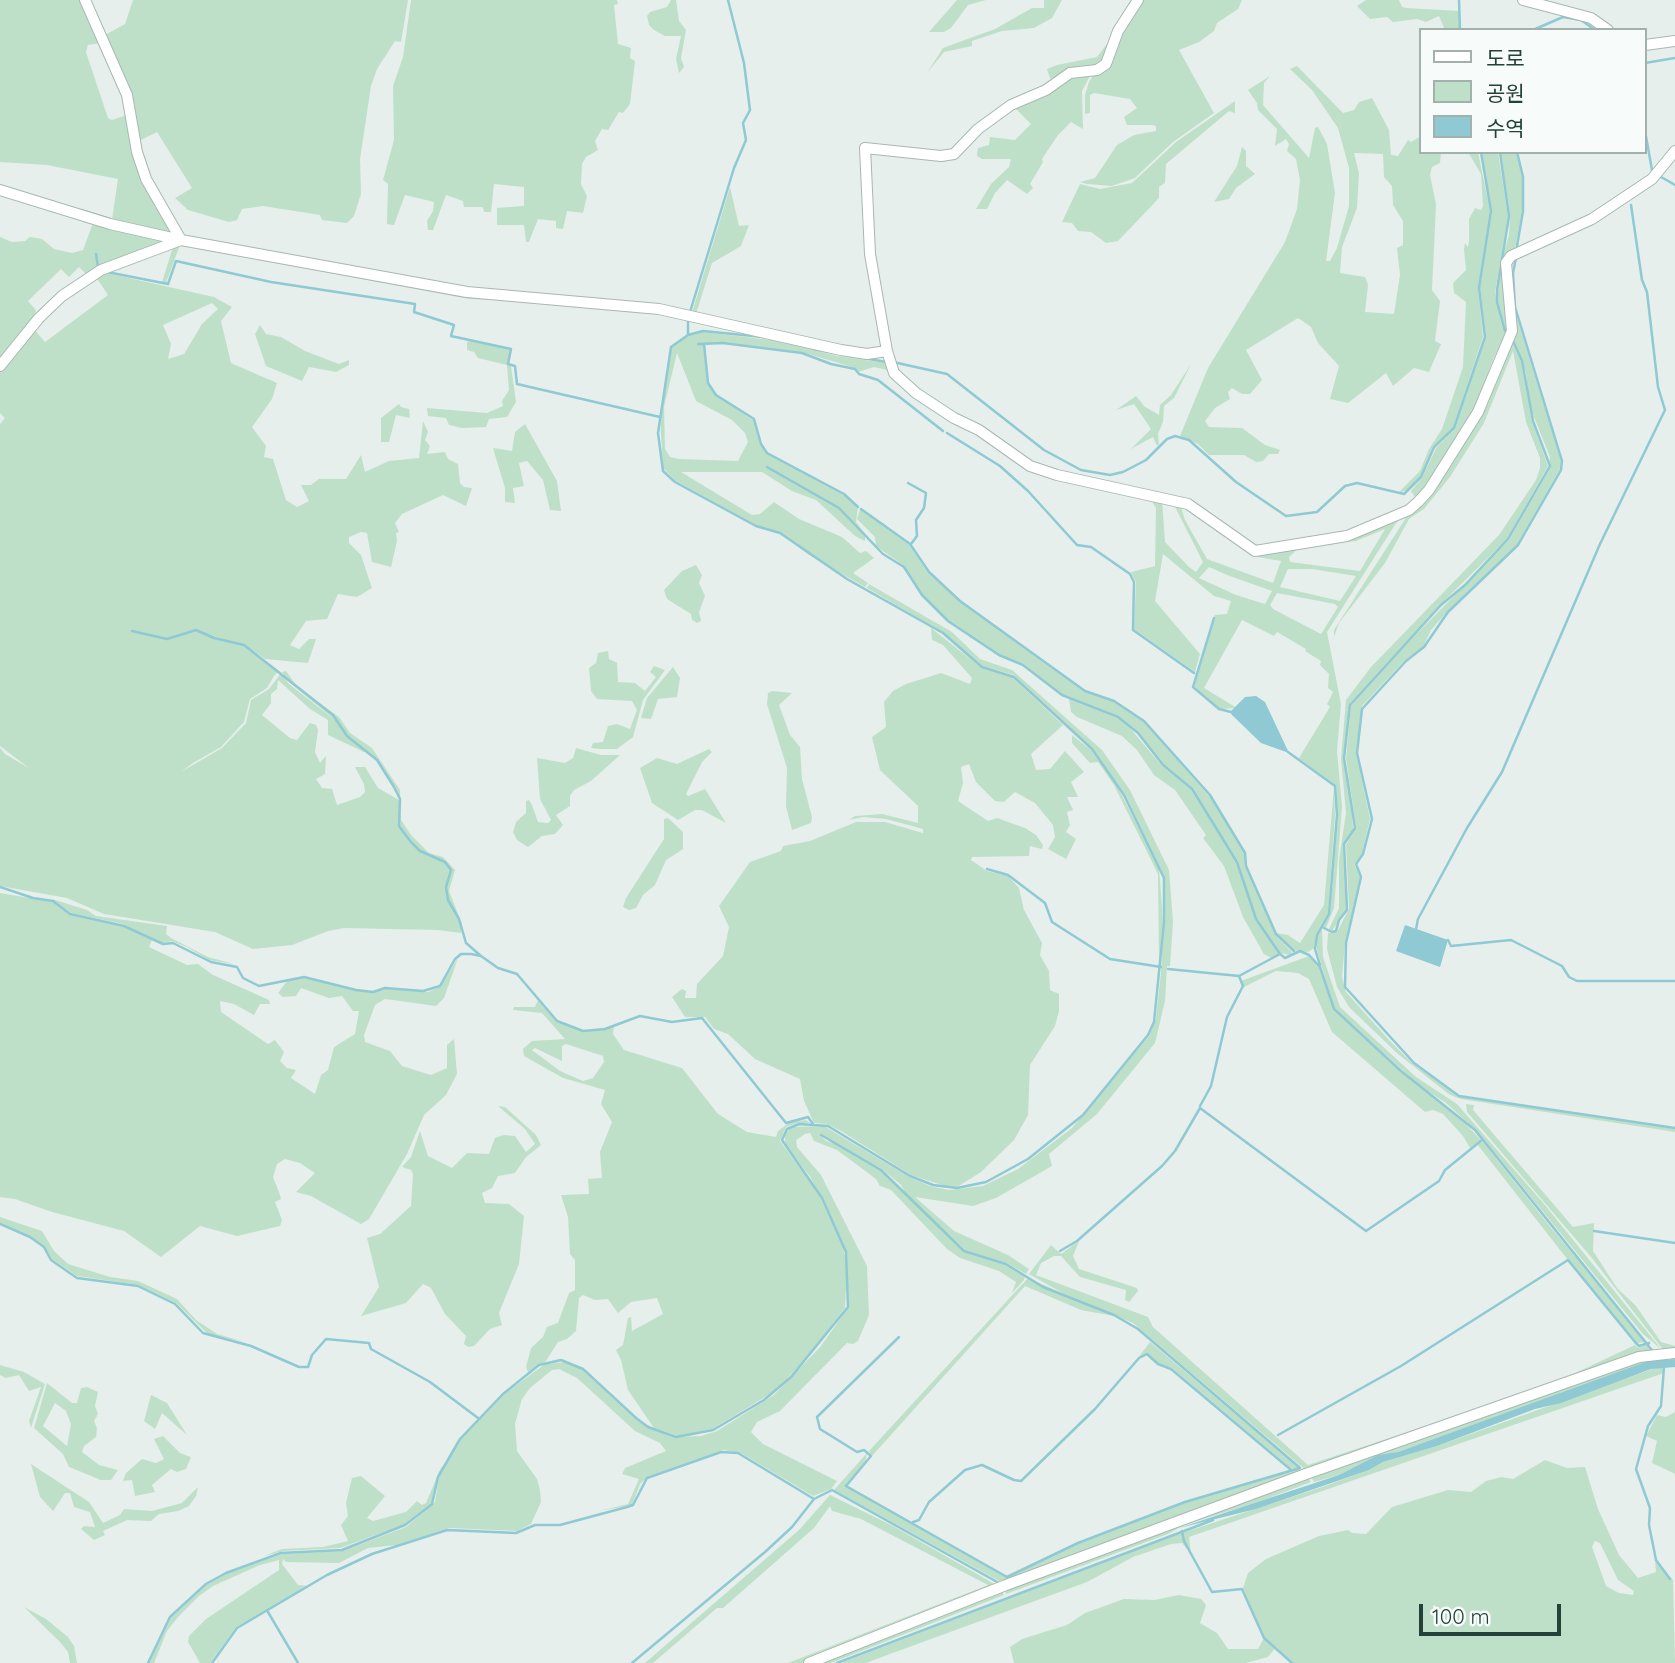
<!DOCTYPE html>
<meta charset="utf-8">
<style>
body{margin:0}
#map{position:relative;width:1675px;height:1663px;overflow:hidden;background:#e6efeb;font-family:Quicksand,"Noto Sans KR",sans-serif}
canvas{display:block}
.legend{position:absolute;left:1419px;top:28px;width:228px;height:126px;box-sizing:border-box;background:#f7fbf9;border:2px solid #a3b1ad;margin:0;padding:9px 12px;list-style:none;font-size:21px;color:#24423a}
.legend li{display:flex;align-items:center;gap:14px;height:35px}
.legend b{width:35px;border:2px solid #a3b1ad}
.scale{position:absolute;left:1419px;top:1604px;width:142px;height:32px;box-sizing:border-box;border:4px solid #24423a;border-top:0;padding-left:9px;font-size:21px;line-height:24px;white-space:nowrap;color:#24423a;-webkit-text-stroke:5px #f7fbf9;paint-order:stroke}
</style>
<div id="map">
<canvas width="1675" height="1663"></canvas>
<ul class="legend">
<li><b style="height:9px;background:#fff"></b>도로</li>
<li><b style="height:19px;background:#bfe0c8"></b>공원</li>
<li><b style="height:19px;background:#8ec9d4"></b>수역</li>
</ul>
<div class="scale">100 m</div>
</div>
<script>
const ctx = document.querySelector('canvas').getContext('2d');
ctx.lineJoin = 'round';
function fillPath(path, color) {
  ctx.fillStyle = color;
  ctx.fill(path, 'evenodd');
}
function shape(rows) {
  const path = new Path2D();
  for (const r of rows) {
    path.moveTo(r[0], r[1]);
    for (let i = 2; i < r.length; i += 2) path.lineTo(r[i], r[i + 1]);
  }
  return path;
}
function trace(path, color, width, dash) {
  ctx.strokeStyle = color;
  ctx.lineWidth = width;
  ctx.lineCap = dash ? 'butt' : 'round';
  ctx.setLineDash(dash || []);
  ctx.stroke(path);
}
const green = shape([
 [0,0,81,0,101,43,88,45,86,52,108,118,112,120,127,115,145,184,177,238,112,220,118,179,47,165,0,162],
 [133,0,408,0,401,42,395,41,377,69,371,86,360,159,361,194,354,216,347,223,322,220,320,215,263,206,242,209,237,220,229,222,188,210,175,198,192,188,157,132,139,141,105,35,125,24],
 [411,0,617,0,618,4,614,5,618,44,631,48,630,58,635,61,630,104,623,113,619,112,608,130,602,129,595,141,598,150,586,157,582,164,581,184,587,196,583,213,567,211,563,229,556,228,556,221,538,219,529,242,526,242,524,225,497,225,497,208,524,206,524,187,494,184,491,212,484,212,483,207,464,207,463,201,446,195,433,230,428,230,427,221,433,211,434,202,405,195,394,225,387,224,388,184,383,180,394,140,393,86,403,57],
 [671,0,676,0,679,21,686,30,681,58,684,67,679,73,676,59,681,36,665,36,654,30,649,25,647,16,650,12,667,7],
 [957,0,986,0,968,5,951,28,944,32,929,32],
 [1044,0,1062,0,1052,18,1034,28,1002,31,972,41,972,46,944,52,927,73,943,48,995,29,1032,8,1044,8],
 [1140,0,1242,0,1238,9,1217,23,1214,31,1199,42,1179,50,1214,113,1173,142,1135,178,1112,186,1087,184,1080,182,1095,178,1117,145,1134,135,1156,131,1156,126,1152,125,1127,125,1124,117,1137,108,1130,99,1094,93,1090,95,1090,113,1085,114,1085,95,1089,82],
 [1366,0,1399,0,1402,7,1406,8,1460,11,1459,30,1445,30,1439,16,1426,22,1417,19,1393,22,1387,17,1370,19,1357,6],
 [1117,31,1098,66,1075,67,1054,81,1050,78,1047,69,1057,65,1097,57],
 [1297,66,1343,113,1354,110,1359,102,1372,98,1389,130,1391,155,1398,156,1408,140,1411,142,1421,136,1421,152,1441,152,1440,163,1432,167,1430,175,1436,204,1432,290,1440,301,1435,341,1441,344,1429,372,1414,368,1393,386,1386,373,1348,403,1330,399,1339,366,1318,343,1311,327,1298,318,1246,350,1262,380,1250,394,1242,394,1232,388,1228,392,1230,399,1215,408,1205,421,1209,427,1242,428,1265,445,1280,450,1278,454,1269,454,1263,461,1256,462,1244,455,1209,455,1198,444,1180,436,1208,368,1285,242,1297,209,1300,180,1296,159,1287,151,1289,144,1286,139,1275,146,1277,129,1258,110,1257,103,1248,90,1270,76,1264,83,1263,105,1309,158,1315,128,1318,127,1327,144,1335,193,1326,261,1330,261,1337,248,1349,206,1349,168,1338,128,1312,90,1290,69],
 [1354,153,1383,154,1384,177,1392,186,1393,205,1403,221,1403,245,1397,248,1400,275,1394,314,1365,312,1368,285,1365,277,1340,273,1342,247,1357,208,1359,173],
 [1092,72,1082,91,1083,129,1071,122,1058,135,1042,159,1043,162,1030,184,1033,188,1027,194,1007,180,995,193,987,209,976,209,991,184,1009,167,1011,159,982,159,977,156,978,148,989,145,990,137,1015,140,1031,124,1013,106,1070,74],
 [1235,101,1235,113,1229,111,1166,164,1165,183,1159,187,1159,198,1118,241,1106,243,1091,232,1078,231,1072,223,1062,222,1080,184,1100,189,1132,183,1176,142],
 [1242,147,1246,151,1246,166,1255,174,1236,188,1229,199,1214,202,1237,166],
 [1468,152,1478,152,1490,211,1478,288,1483,337,1453,428,1433,446,1420,477,1407,490,1398,493,1420,471,1429,449,1442,429,1463,367,1466,302,1454,293,1453,283,1466,270,1464,249,1465,243,1468,247,1469,242,1469,219,1475,208,1481,210,1483,206,1481,174],
 [1482,152,1498,152,1508,216,1495,292,1503,332,1498,302,1498,274,1509,235,1510,215,1501,152,1516,152,1522,177,1522,211,1515,249,1510,252,1507,333,1494,357,1474,412,1416,499,1411,491,1422,478,1436,448,1455,429,1486,337,1480,288,1492,211,1487,194],
 [730,187,739,226,749,225,741,246,712,263,695,317,691,316],
 [93,223,175,241,86,274,79,267,69,277,61,269,28,301,36,310,35,314,0,360,0,237,12,242,25,241,30,237,42,239,54,249,72,253,83,250],
 [180,242,520,301,469,299,180,245,166,283,162,282,174,244],
 [1514,258,1511,273,1514,308,1561,461,1560,469,1517,545,1447,612,1431,630,1423,647,1404,661,1362,706,1356,753,1370,819,1362,854,1354,864,1360,877,1345,943,1342,977,1346,992,1390,1041,1413,1064,1459,1096,1675,1129,1675,1132,1461,1099,1450,1095,1398,1054,1349,1007,1337,987,1327,949,1328,933,1337,932,1349,909,1346,845,1356,827,1346,758,1351,706,1381,670,1509,540,1549,470,1550,457,1530,407,1526,373,1513,339,1510,263],
 [102,272,214,297,232,307,221,321,231,363,277,383,272,399,252,427,266,446,264,457,273,459,286,500,297,507,309,501,301,485,311,485,319,479,346,479,361,455,365,472,389,461,419,458,423,421,428,432,425,440,430,446,427,454,445,452,448,459,458,464,460,483,464,487,472,488,466,506,443,495,402,514,395,523,399,532,396,533,397,541,391,567,372,562,367,533,361,532,349,537,349,543,361,555,372,588,357,597,338,594,327,619,306,621,290,645,299,649,309,639,316,639,308,663,265,659,244,644,213,637,196,629,167,638,131,631,168,639,196,630,214,639,244,645,279,671,274,676,267,688,250,699,244,722,221,747,193,763,181,772,222,748,246,723,251,700,269,689,281,673,289,684,340,724,290,683,282,672,286,671,299,689,339,717,350,733,372,748,400,790,401,820,411,835,429,853,443,857,455,870,449,891,462,924,461,933,438,930,344,928,328,931,292,945,253,949,215,932,104,914,67,898,0,886,0,748,5,754,29,768,0,746,0,424,5,418,0,413,0,369,33,328,45,342,108,295,96,277],
 [212,303,218,309,202,324,184,354,168,359,171,344,163,325],
 [278,680,310,709,328,720,328,735,366,753,347,735,377,760,400,799,400,826,417,848,399,827,399,800,378,788,365,767,355,767,364,784,365,792,360,797,337,805,332,789,322,788,316,779,325,774,326,756,320,763,315,752,318,730,316,725,310,723,297,740,290,738,262,715,271,703,271,694,277,689],
 [260,325,266,334,281,337,305,351,339,364,349,360,349,365,336,372,309,367,302,381,266,366,255,334],
 [703,332,788,342,837,356,886,363,891,371,874,367,858,372,855,368,802,352,723,342,697,344,703,345,708,385,716,395,754,421,760,444,766,452,847,497,858,507,856,522,873,544,865,536,865,541,855,536,816,500,792,491,762,472,681,472,752,515,760,514,774,502,799,519,842,537,860,553,866,551,874,558,853,573,868,583,865,587,809,555,780,533,756,525,676,481,663,468,660,417,672,347,688,336],
 [677,353,696,401,732,420,745,433,748,442,738,461,679,459,670,457,665,449,664,407],
 [473,340,510,350,508,364,511,366,516,402,507,417,489,419,486,427,462,428,449,425,446,418,428,416,427,408,487,413,503,406,502,401,509,390,507,365,478,358,474,352,467,350,467,342],
 [1512,342,1521,362,1532,422,1548,466,1507,539,1440,605,1350,703,1343,758,1349,780,1353,829,1343,845,1346,910,1332,931,1329,929,1339,908,1339,859,1346,813,1341,759,1346,700,1371,667,1499,535,1536,480,1540,468,1540,458,1526,422,1513,351,1484,423,1450,477,1424,509,1409,519,1385,563,1339,623,1334,637,1334,630,1409,513,1428,497],
 [1191,364,1174,398,1164,406,1163,422,1158,434,1159,444,1157,446,1153,437,1131,449,1151,429,1134,404,1116,410,1136,396,1144,406,1159,415,1160,405,1171,395],
 [399,404,401,407,409,409,410,418,396,415,389,442,381,442,381,418],
 [525,424,557,481,561,511,550,510,543,480,527,461,519,463,524,486,513,488,515,503,505,502,505,488,493,448,512,451,515,432],
 [1151,500,1162,500,1165,542,1189,567,1196,572,1203,562,1172,501,1180,504,1185,520,1207,559,1273,583,1281,561,1257,557,1239,547,1255,554,1270,554,1301,546,1289,557,1290,562,1360,571,1385,529,1356,541,1337,543,1398,520,1327,632,1341,704,1337,751,1342,807,1334,908,1326,928,1323,926,1330,914,1338,815,1336,786,1299,758,1330,707,1327,704,1333,692,1328,688,1329,674,1320,665,1321,661,1305,651,1306,649,1277,632,1274,636,1242,620,1204,688,1237,708,1220,709,1194,686,1215,615,1227,614,1231,601,1214,596,1163,554,1155,601,1200,654,1195,672,1134,629,1136,582,1131,572,1155,566,1156,508],
 [1209,567,1227,575,1272,591,1265,604,1236,595,1199,578],
 [1288,569,1312,569,1356,576,1340,601,1280,587],
 [1277,593,1335,604,1338,607,1321,634,1273,609,1270,605],
 [860,509,909,545,928,573,960,602,1083,691,1114,702,1144,721,1214,802,1244,854,1245,866,1277,937,1292,952,1290,955,1280,953,1256,918,1238,861,1192,789,1163,765,1138,732,1116,715,1062,694,1024,664,1000,655,945,618,924,596,903,565,876,546,875,537,857,519],
 [696,565,702,575,699,583,705,596,699,612,701,621,697,623,692,620,691,614,667,599,664,590,682,571],
 [869,584,952,632,980,659,1012,670,1102,750,1130,790,1169,870,1173,922,1170,966,1167,966,1165,1001,1155,1043,1097,1114,1049,1154,1052,1166,996,1198,973,1206,915,1197,954,1231,1008,1255,1029,1269,1026,1274,1007,1263,965,1250,906,1194,901,1185,882,1169,819,1134,826,1141,839,1145,882,1171,964,1252,1007,1265,1025,1276,1024,1280,1012,1293,1016,1282,999,1271,960,1258,947,1249,891,1190,880,1186,876,1179,837,1150,814,1141,810,1133,805,1134,796,1140,797,1147,821,1175,867,1266,869,1315,858,1341,853,1344,847,1343,780,1411,757,1422,751,1432,763,1444,837,1481,831,1489,813,1496,741,1453,723,1450,649,1476,640,1484,632,1505,599,1511,628,1504,639,1479,622,1474,625,1468,666,1451,660,1443,635,1431,577,1378,559,1369,552,1370,530,1388,522,1399,515,1424,517,1451,537,1479,540,1490,541,1502,531,1524,517,1531,449,1528,397,1545,368,1548,339,1563,286,1562,283,1559,282,1564,298,1585,310,1586,236,1627,210,1663,200,1663,188,1642,189,1636,206,1619,279,1570,279,1560,260,1565,213,1586,199,1596,178,1617,167,1631,154,1663,149,1663,171,1618,207,1585,226,1574,283,1554,343,1551,406,1527,435,1502,439,1477,461,1439,503,1395,545,1364,566,1362,581,1369,635,1419,671,1437,701,1436,717,1431,774,1395,821,1346,849,1306,845,1247,811,1178,785,1144,785,1134,791,1127,824,1126,911,1178,930,1186,949,1190,983,1186,1018,1169,1072,1128,1149,1036,1156,1019,1161,972,1165,878,1125,794,1092,748,1014,675,983,666,941,631,867,588],
 [931,628,982,668,1011,676,1063,725,1031,754,1036,770,1050,769,1065,751,1084,772,1071,782,1078,797,1067,797,1073,810,1067,812,1070,825,1066,832,1076,839,1066,859,1048,849,1055,837,1053,825,1035,803,1015,792,1004,802,995,801,976,782,969,764,961,767,963,783,958,801,988,821,997,818,1025,828,1036,835,1043,845,1042,849,1030,846,1029,856,972,857,971,860,987,871,1008,876,1019,888,1024,910,1042,943,1040,955,1049,971,1050,990,1059,994,1059,1011,1055,1026,1030,1065,1028,1115,1014,1140,981,1172,957,1187,948,1187,911,1175,841,1131,827,1124,814,1123,804,1101,800,1079,755,1059,728,1034,714,1029,705,1017,685,1017,672,997,682,989,686,991,685,998,696,998,697,984,723,956,729,927,719,906,750,862,781,851,783,846,810,841,856,822,885,822,923,833,923,829,886,819,863,817,849,820,855,816,882,814,918,823,918,806,880,770,872,737,886,727,884,702,893,691,906,684,941,673,970,684,972,678,957,661,943,645,932,640],
 [608,651,609,659,617,663,618,682,635,683,645,691,656,677,650,672,654,666,665,670,643,700,633,737,617,749,600,749,591,748,593,743,603,742,608,726,617,724,630,729,637,710,632,701,597,699,591,691,589,668,596,663,598,653],
 [673,667,680,678,677,697,658,699,651,719,641,718,647,698],
 [772,691,792,693,779,705,790,735,800,747,802,779,812,817,811,823,792,830,786,806,787,768,767,704,768,693],
 [1069,699,1124,721,1162,766,1191,790,1237,862,1255,919,1279,954,1273,959,1264,954,1243,917,1224,866,1203,838,1206,835,1175,790,1154,775,1137,750,1122,736,1077,717,1071,712],
 [1072,735,1091,750,1116,784,1159,867,1163,922,1159,965,1158,874,1114,785,1098,762,1090,763,1072,743],
 [576,748,601,755,620,755,591,781,574,790,570,796,570,806,556,815,563,825,555,834,542,836,528,847,517,840,513,832,516,822,526,813,526,801,529,800,532,805,538,822,548,823,551,820,540,799,537,758,565,763,573,758],
 [709,749,712,752,702,762,686,794,688,796,705,789,726,823,702,810,695,810,678,820,652,803,640,768,657,758,677,764],
 [1334,787,1335,816,1328,914,1316,935,1314,948,1308,952,1292,950,1277,933,1288,935,1300,943,1324,905],
 [668,818,683,832,683,849,666,860,655,885,643,895,636,908,629,910,623,907,626,898,664,839,664,819],
 [0,893,53,902,70,915,124,927,152,940,149,947,187,965,198,964,213,975,269,1000,270,1004,260,1004,254,1015,234,1004,220,1001,221,1012,268,1044,275,1040,284,1052,280,1061,287,1068,296,1070,291,1078,315,1094,321,1075,328,1070,334,1047,355,1034,359,1011,353,1011,342,996,329,998,301,988,296,996,283,997,278,993,287,981,304,977,373,993,385,988,428,992,440,987,458,958,444,998,436,1006,385,999,375,1005,364,1035,365,1042,390,1051,402,1066,431,1075,447,1068,447,1045,454,1039,457,1074,446,1095,424,1115,407,1154,369,1219,361,1224,311,1196,296,1192,315,1173,300,1163,285,1159,277,1164,273,1177,280,1195,281,1199,275,1202,282,1220,280,1226,237,1236,200,1226,161,1257,124,1231,52,1212,15,1199,0,1197],
 [52,899,87,910,96,916,167,926,166,934,171,938,208,957,234,964,209,960,187,947,172,941,162,943,123,924,71,913],
 [1322,928,1323,957,1340,1007,1416,1077,1457,1104,1545,1205,1661,1349,1643,1334,1476,1130,1446,1103,1419,1085,1334,1008,1317,950,1317,936],
 [1309,956,1320,967,1333,1010,1401,1072,1456,1114,1481,1140,1470,1148,1463,1136,1443,1114,1433,1110,1425,1112,1332,1032,1309,979,1298,973,1276,971,1244,987,1241,981],
 [538,1000,557,1022,584,1032,614,1026,613,1034,624,1050,682,1068,718,1114,747,1132,776,1137,778,1131,790,1122,806,1120,810,1123,797,1123,786,1127,780,1141,817,1191,843,1246,847,1268,845,1308,816,1348,775,1391,712,1429,678,1436,654,1428,628,1390,621,1360,616,1350,623,1345,628,1318,631,1317,632,1331,663,1314,657,1298,631,1302,618,1313,608,1299,595,1300,583,1295,579,1298,576,1331,567,1339,558,1342,546,1361,528,1372,526,1367,531,1348,543,1337,547,1327,558,1323,569,1293,575,1290,575,1260,570,1254,568,1217,561,1195,589,1194,588,1179,602,1178,600,1152,612,1122,601,1104,605,1090,563,1078,524,1056,523,1049,532,1041,565,1039,542,1013,513,1010,514,1007,535,1007],
 [566,1044,603,1056,604,1062,593,1078,583,1081,560,1071,532,1050,535,1048,562,1061,562,1046],
 [1466,1104,1474,1105,1473,1110,1573,1227,1594,1223,1593,1251,1617,1288,1636,1306,1661,1342,1675,1346,1675,1351,1664,1351,1591,1257,1467,1112],
 [498,1106,505,1107,536,1135,541,1145,526,1157,515,1173,498,1176,492,1188,482,1193,485,1203,509,1204,524,1216,519,1264,499,1313,502,1325,490,1329,474,1346,468,1347,464,1344,466,1336,445,1314,431,1288,423,1284,406,1303,361,1316,379,1287,367,1238,380,1234,411,1206,413,1174,411,1170,402,1167,411,1157,420,1131,428,1156,452,1168,467,1153,489,1154,495,1138,504,1135,515,1136,526,1152,535,1144,525,1129],
 [1483,1142,1548,1224,1647,1342,1637,1343,1604,1306,1477,1144],
 [0,1217,42,1231,54,1251,68,1264,110,1277,138,1281,177,1299,196,1320,217,1334,245,1342,208,1334,176,1303,138,1285,77,1276,52,1259,45,1247,30,1236,0,1223],
 [1079,1241,1073,1256,1079,1269,1137,1288,1138,1291,1129,1302,1125,1300,1126,1290,1080,1277,1061,1256,1054,1256,1041,1263,1036,1275,1148,1317,1153,1327,1308,1465,1552,1384,1635,1345,1638,1348,1648,1345,1652,1350,1308,1472,1133,1323,1066,1295,1029,1274,1051,1245,1061,1254],
 [1028,1278,1114,1316,1081,1310,1025,1286,872,1456,869,1451],
 [1150,1342,1257,1432,1299,1468,1292,1469,1172,1368,1158,1363,1147,1354,1138,1358],
 [1653,1356,1656,1360,1398,1452,1371,1459,1339,1475,1314,1482,1311,1476],
 [0,1365,24,1372,45,1384,31,1428,29,1421,41,1387,29,1391,19,1375,6,1378,0,1375],
 [1658,1367,1664,1367,1664,1373,1189,1537,1191,1554,1182,1543,1171,1544,1133,1557,1087,1582,879,1658,866,1663,841,1663,1176,1535,1322,1487,1369,1470,1383,1462,1437,1446],
 [47,1383,72,1403,77,1403,81,1388,87,1387,98,1392,95,1406,98,1414,94,1421,97,1428,96,1437,84,1446,82,1452,99,1465,118,1470,111,1480,101,1480,69,1467,63,1454,34,1428],
 [55,1403,66,1411,71,1424,67,1446,43,1426],
 [151,1395,167,1403,187,1435,162,1413,155,1429,144,1421],
 [1675,1412,1675,1474,1652,1463,1657,1441,1646,1436,1657,1415,1666,1417],
 [163,1436,180,1453,191,1457,186,1469,177,1472,171,1469,152,1485,155,1492,135,1496,132,1480,123,1481,126,1473,142,1459,156,1463,164,1459,154,1439],
 [867,1453,865,1464,846,1487,864,1495,1007,1578,1078,1544,1185,1503,1255,1480,1299,1469,1303,1473,1001,1582,834,1490],
 [1545,1460,1567,1468,1585,1467,1598,1509,1619,1555,1638,1578,1656,1572,1655,1560,1673,1580,1675,1663,1292,1663,1276,1647,1268,1657,1246,1663,1014,1663,1010,1647,1022,1639,1067,1625,1085,1613,1124,1599,1154,1600,1179,1595,1201,1599,1206,1605,1200,1623,1217,1633,1228,1649,1258,1649,1264,1638,1243,1588,1248,1573,1266,1559,1319,1536,1348,1530,1352,1533,1366,1534,1392,1507,1448,1490,1471,1492,1486,1481,1501,1477,1513,1479],
 [1595,1541,1600,1543,1618,1580,1634,1591,1633,1595,1619,1593,1606,1586,1592,1547],
 [31,1464,89,1502,103,1523,120,1515,124,1509,152,1511,182,1503,198,1487,196,1496,189,1506,178,1511,159,1514,151,1521,127,1520,103,1531,105,1535,94,1540,81,1529,84,1526,95,1527,90,1512,74,1507,70,1493,65,1493,53,1511,40,1497],
 [442,1465,431,1503,403,1525,340,1548,284,1551,264,1556,282,1549,323,1547,348,1541,341,1525,348,1516,346,1503,352,1478,361,1476,385,1496,367,1518,373,1521,406,1512,417,1501,422,1505,426,1503],
 [1307,1477,1311,1482,1258,1502,1184,1525,1168,1534,1006,1594,1004,1588],
 [830,1495,893,1526,998,1586,804,1663,788,1663,988,1585,861,1519,832,1511,830,1506,814,1528,723,1608,717,1608,653,1663,645,1663,799,1530],
 [1001,1590,1004,1595,831,1663,814,1663],
 [24,1607,46,1619,68,1637,74,1646,77,1663,70,1663,68,1652,60,1642]
]);
const water = shape([
 [1256,696,1265,702,1289,753,1261,743,1232,715,1230,712,1245,697],
 [1405,925,1448,940,1440,967,1396,951],
 [1662,1356,1663,1360,1675,1359,1675,1367,1651,1369,1561,1403,1535,1409,1437,1446,1383,1462,1369,1470,1256,1509,1179,1528,1339,1475,1378,1455,1398,1452]
]);
const stream = shape([
 [1459,0,1460,30],
 [1533,30,1563,17,1581,20,1595,30],
 [1645,63,1675,58],
 [1645,131,1652,170],
 [1500,152,1509,216,1497,290,1497,302,1505,331],
 [1661,177,1675,185],
 [81,210,110,219],
 [1517,246,1523,211,1523,177,1517,152],
 [96,254,98,267],
 [1516,258,1513,273,1515,307,1562,461,1561,470,1518,545,1448,612,1424,647,1406,661,1362,709,1357,753,1372,819,1363,854,1356,864,1361,877,1346,943,1345,987,1414,1063,1459,1096,1675,1128],
 [107,272,168,284,176,261,271,282,415,304,414,312,454,325,451,336,511,349,508,364,515,366,517,384,660,417],
 [690,312,734,168,746,140,743,123,750,110,744,63,728,0],
 [688,320,688,335],
 [698,344,723,343,802,353,831,364,855,369,859,374,878,380,943,431],
 [704,344,708,383,716,395,754,419,761,444,767,453,844,494,858,507],
 [814,349,886,362],
 [893,362,947,374,1044,450,1081,470,1110,475,1123,472,1146,460,1167,439,1175,436,1189,440,1236,482,1286,516,1317,512,1345,486,1357,483,1404,494,1421,477,1434,447,1454,428,1485,337,1479,288,1491,211,1481,152],
 [947,433,1000,466,1028,491,1077,545,1091,547,1130,574,1134,582,1133,630,1194,673],
 [767,467,839,508,883,554,904,567,922,595,948,621,999,655,1023,665,1062,695,1118,717,1138,733,1163,765,1192,789,1237,862,1256,919,1280,954,1285,958,1300,951,1309,955,1320,967,1334,1009,1401,1071,1475,1130,1655,1354],
 [908,483,926,493,924,508,916,520,917,536,911,544],
 [861,509,910,544,929,572,960,601,1085,691,1114,701,1144,721,1210,795,1245,853,1246,866,1276,934,1294,951],
 [1214,618,1193,687,1219,709,1231,712],
 [132,631,167,639,196,630,214,638,244,645,333,715,347,736,377,760,394,787,400,799,399,826,411,842,420,851,445,862,451,870,446,887,448,900,459,919,466,943,481,956],
 [1288,752,1335,786,1337,815,1329,914,1317,935,1315,949,1320,965],
 [987,869,1008,875,1045,903,1052,922,1110,959,1161,967],
 [0,887,33,898,53,901,70,914,124,926,163,944,173,943,211,962,237,967,243,978,259,986,304,977,356,990,373,992,385,988,423,991,440,986,455,959,461,954,471,954,481,956,498,968,517,974,557,1021,583,1031,605,1029,640,1016,672,1022,702,1018,786,1123,808,1117,813,1124],
 [1322,927,1332,932,1336,931,1339,920,1347,910,1344,844,1355,828,1344,758,1350,705,1441,605,1465,585,1508,539,1550,466,1533,421,1522,361,1513,341],
 [1416,929,1418,919,1467,828,1502,772,1600,544,1665,410,1658,387,1647,292,1642,280,1631,205],
 [1448,940,1451,946,1511,940,1562,966,1569,977,1577,981,1675,981],
 [1168,969,1239,976,1280,954],
 [1200,1106,1211,1086,1227,1017,1243,986,1239,976],
 [821,1135,881,1170,964,1251,1006,1264,1043,1287,1114,1315,1138,1329,1299,1467],
 [0,1224,30,1237,44,1247,51,1260,77,1278,138,1286,175,1304,203,1333,251,1346,299,1367,308,1367,312,1355,326,1339,369,1343,371,1349,430,1382,478,1418],
 [1594,1231,1675,1243],
 [1060,1251,1077,1241,1162,1166,1175,1151,1200,1108,1366,1231,1439,1181,1445,1170,1482,1140],
 [899,1337,817,1417,820,1429,857,1452,864,1450,871,1456,846,1486,1007,1577,1078,1543,1185,1502,1300,1468],
 [1664,1367,1661,1406,1648,1426,1636,1469,1650,1508,1649,1525,1656,1560,1670,1579],
 [1278,1435,1401,1366,1568,1260,1635,1342,1639,1346,1649,1343],
 [913,1522,919,1520,929,1502,965,1470,982,1465,1014,1480,1021,1481,1095,1409,1139,1358,1147,1354,1158,1364,1171,1369,1290,1469],
 [1182,1531,1184,1541,1212,1592,1242,1589,1264,1638,1292,1663],
 [268,1612,298,1663],
 [148,1663,170,1617,206,1584,226,1573,281,1553,342,1550,405,1525,432,1504,438,1477,460,1439,503,1394,539,1365,561,1360,583,1369,636,1418,648,1427,676,1437,713,1430,764,1400,791,1377,848,1307,846,1252,822,1198,782,1140,787,1129,799,1124,828,1126,910,1176,933,1185,957,1188,986,1182,1028,1159,1083,1115,1148,1035,1154,1022,1164,922,1164,878,1124,795,1092,749,1014,677,982,667,943,633,847,579,780,533,756,526,675,482,663,471,658,433,671,347,688,335,703,331,763,337],
 [212,1663,237,1628,327,1575,372,1554,447,1530,516,1533,535,1525,560,1525,627,1507,633,1505,647,1478,721,1452,738,1453,814,1499,832,1490,999,1583],
 [632,1663,765,1552,792,1527,814,1499],
 [837,1663,1213,1520]
]);
const street = shape([
 [85,0,127,95,137,152,146,179,181,240,467,292,659,309,841,350,867,354,887,351],
 [1138,0,1118,31,1106,64,1097,70,1070,73,1046,90,1011,105,978,129,954,154,941,156,865,148,870,254,887,351,894,373,916,393,954,418,979,430,1030,466,1057,475,1188,504,1255,551,1347,536,1409,510,1418,502,1429,490,1478,412,1512,331,1506,263,1511,256,1592,219,1652,179,1675,151],
 [1523,0,1591,18,1608,30],
 [1645,45,1675,41],
 [0,190,110,224,181,240],
 [0,366,39,318,62,296,101,270,181,240],
 [809,1663,1006,1585,1306,1474,1639,1357,1675,1353]
]);
fillPath(green, '#bfe0c8');
fillPath(water, '#8ec9d4');
trace(stream, '#8ec9d4', 2.5);
trace(street, '#a8b8b2', 12);
trace(street, '#fff', 10);
</script>
